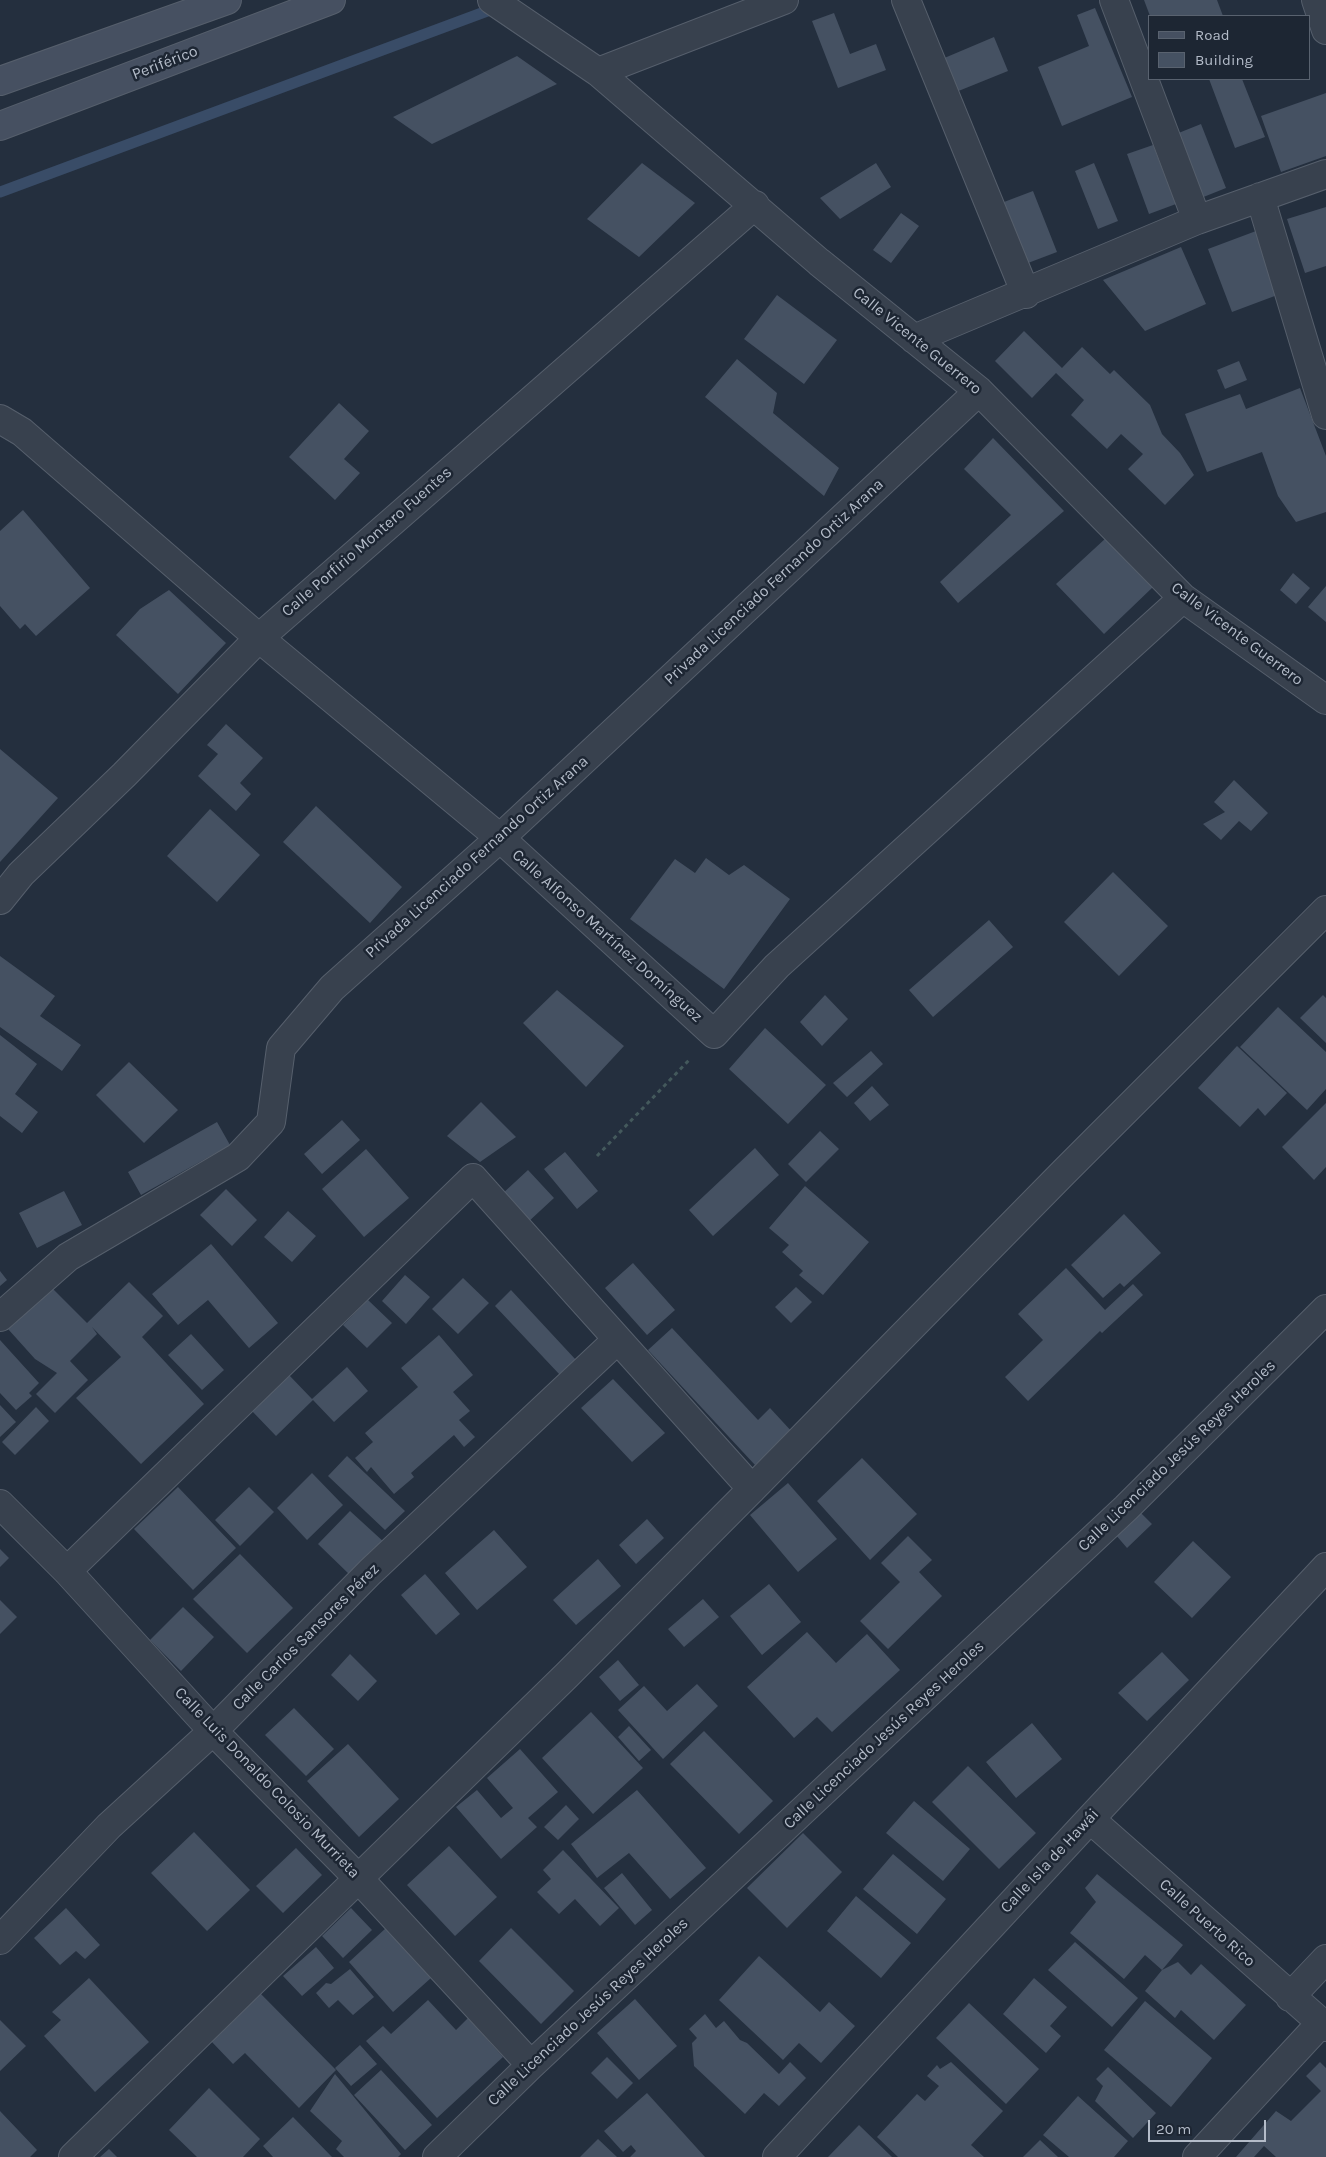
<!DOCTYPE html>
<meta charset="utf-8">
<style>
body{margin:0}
#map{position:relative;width:1326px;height:2157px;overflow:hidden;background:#242f3e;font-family:Karla,sans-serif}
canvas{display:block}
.legend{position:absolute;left:1148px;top:15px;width:162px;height:65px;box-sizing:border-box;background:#1d2633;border:1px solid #59626f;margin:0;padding:6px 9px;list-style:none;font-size:15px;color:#b4bcc9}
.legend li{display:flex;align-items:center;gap:10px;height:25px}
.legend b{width:25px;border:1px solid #59626f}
.scale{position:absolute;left:1148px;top:2120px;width:118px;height:22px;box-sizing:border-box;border:2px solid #b4bcc9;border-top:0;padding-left:6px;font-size:15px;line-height:18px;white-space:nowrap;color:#b4bcc9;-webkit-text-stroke:4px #1d2633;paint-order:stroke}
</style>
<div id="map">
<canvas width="1326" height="2157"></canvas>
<ul class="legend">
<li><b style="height:6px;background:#465061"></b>Road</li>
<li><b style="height:14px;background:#455162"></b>Building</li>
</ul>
<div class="scale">20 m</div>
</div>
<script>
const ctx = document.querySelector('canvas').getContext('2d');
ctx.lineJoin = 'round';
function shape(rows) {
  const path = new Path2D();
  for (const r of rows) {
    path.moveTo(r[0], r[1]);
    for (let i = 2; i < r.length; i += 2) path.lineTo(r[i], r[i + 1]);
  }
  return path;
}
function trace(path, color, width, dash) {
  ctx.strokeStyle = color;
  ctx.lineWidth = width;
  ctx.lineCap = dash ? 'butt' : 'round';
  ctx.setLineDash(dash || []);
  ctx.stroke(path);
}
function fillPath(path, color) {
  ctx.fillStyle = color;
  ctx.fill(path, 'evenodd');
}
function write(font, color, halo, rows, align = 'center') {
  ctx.font = font + ' Karla,sans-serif';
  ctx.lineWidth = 5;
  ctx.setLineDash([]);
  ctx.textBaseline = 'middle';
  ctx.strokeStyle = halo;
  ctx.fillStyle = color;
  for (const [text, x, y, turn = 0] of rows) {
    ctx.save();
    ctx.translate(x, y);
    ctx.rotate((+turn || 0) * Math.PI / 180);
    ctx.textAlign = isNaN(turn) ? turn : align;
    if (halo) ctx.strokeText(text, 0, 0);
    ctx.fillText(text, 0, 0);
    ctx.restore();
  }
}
const stream = shape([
 [0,192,498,7]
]);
const building = shape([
 [1144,0,1217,0,1223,16,1150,16],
 [1095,8,1132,97,1062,126,1038,67,1089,46,1077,15],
 [834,13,850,54,876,44,886,70,838,88,812,21],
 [994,37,1008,71,956,92,942,59],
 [517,56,557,84,432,144,393,117],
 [1209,79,1242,79,1265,137,1235,148],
 [1326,93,1326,156,1281,172,1261,116],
 [1201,124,1226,188,1201,198,1176,134],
 [1153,145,1176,204,1149,214,1127,154],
 [642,163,695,203,639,257,587,219],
 [876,163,891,187,840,219,820,198],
 [1094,163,1118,221,1098,229,1075,171],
 [1033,191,1057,252,1028,263,1004,202],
 [1326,207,1326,266,1305,273,1287,219],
 [901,213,919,226,891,263,873,250],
 [1256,231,1280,294,1232,312,1208,249],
 [1181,247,1206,304,1145,331,1103,280],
 [777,295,837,340,804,384,744,339],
 [1024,331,1062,368,1082,347,1110,374,1114,370,1150,405,1162,434,1180,453,1194,475,1165,505,1128,469,1143,454,1121,434,1107,449,1071,415,1084,400,1056,373,1032,398,995,361],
 [737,359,777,393,773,413,839,468,824,496,705,397],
 [1239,361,1247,380,1225,389,1217,370],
 [1300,388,1326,456,1326,512,1296,522,1278,496,1262,452,1207,472,1185,414,1240,394,1246,409],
 [339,403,369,431,344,459,360,473,335,500,289,457],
 [993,438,1064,511,958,603,940,582,1011,515,964,469],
 [23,510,90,588,36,636,25,624,20,629,0,606,0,531],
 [1106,538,1153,587,1104,634,1056,584],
 [1293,573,1310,588,1296,604,1280,590],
 [1326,586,1326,622,1308,607],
 [169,590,226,643,178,694,116,635,140,609],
 [226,724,263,758,240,783,251,794,236,811,198,776,218,754,207,745],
 [0,749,58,798,0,862],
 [1234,780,1268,813,1251,831,1239,821,1221,840,1203,824,1225,812,1214,802],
 [316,806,402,887,370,923,283,842],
 [210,809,260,855,217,902,167,856],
 [706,858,729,875,744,865,790,899,724,989,630,919,675,859,695,873],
 [1113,872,1168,926,1119,976,1064,922],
 [989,920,1013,947,933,1017,909,990],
 [0,956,55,996,40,1016,81,1045,62,1071,0,1027],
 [557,990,624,1046,586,1087,523,1023],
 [825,995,848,1019,822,1046,800,1022],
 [1323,995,1326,998,1326,1043,1300,1018],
 [1278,1007,1326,1052,1326,1089,1307,1110,1240,1047],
 [765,1028,826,1085,788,1124,729,1069],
 [0,1035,37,1064,15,1094,38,1112,22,1133,0,1116],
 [1237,1046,1287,1093,1265,1116,1258,1108,1240,1127,1198,1088],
 [871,1051,883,1064,847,1097,833,1083],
 [129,1062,178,1110,144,1143,96,1095],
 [872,1086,889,1105,870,1121,854,1103],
 [481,1102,516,1137,480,1162,447,1136],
 [1326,1103,1326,1167,1314,1180,1282,1147],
 [342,1120,360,1140,322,1174,304,1154],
 [217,1122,230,1145,141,1195,128,1172],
 [820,1131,839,1149,806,1182,788,1164],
 [755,1148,779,1175,713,1236,689,1210],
 [366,1149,409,1198,364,1237,322,1189],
 [565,1152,598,1191,577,1209,544,1169],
 [528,1170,554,1198,527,1223,501,1195],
 [805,1186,869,1242,823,1295,799,1275,803,1271,782,1252,789,1245,769,1228],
 [226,1189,257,1220,232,1246,200,1215],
 [64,1191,82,1225,37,1248,19,1213],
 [288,1211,316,1236,292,1262,264,1237],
 [1124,1214,1161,1253,1124,1287,1120,1283,1103,1298,1071,1265],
 [211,1244,278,1323,249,1348,208,1300,178,1325,152,1294],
 [633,1263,675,1310,647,1335,605,1288],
 [1066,1268,1105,1310,1133,1284,1143,1295,1102,1333,1100,1331,1028,1401,1005,1377,1043,1340,1018,1314],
 [0,1271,7,1280,0,1286],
 [405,1275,430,1297,406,1324,382,1301],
 [463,1278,489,1303,458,1334,432,1309],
 [129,1282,163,1316,142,1337,204,1404,141,1464,76,1398,121,1357,92,1327,97,1334,70,1361,88,1380,55,1413,36,1394,57,1373,35,1359,8,1329,53,1289,87,1323],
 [796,1287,812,1302,791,1323,775,1307],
 [511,1290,576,1360,560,1375,495,1306],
 [368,1300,392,1323,367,1348,343,1325],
 [672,1328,758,1420,770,1408,794,1434,774,1449,755,1465,648,1350],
 [191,1334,224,1370,202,1390,168,1355],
 [439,1335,473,1375,453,1392,470,1411,459,1420,475,1437,464,1447,454,1435,411,1473,414,1477,394,1494,371,1467,367,1472,355,1458,373,1442,365,1433,418,1387,401,1368],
 [0,1340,39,1383,29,1393,32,1396,16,1410,0,1393],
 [347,1367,368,1391,334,1422,313,1400,276,1436,252,1411,289,1375,312,1399],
 [613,1379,665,1433,632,1462,581,1408],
 [0,1405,16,1422,0,1437],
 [36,1407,49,1421,15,1455,2,1442],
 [347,1456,405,1511,385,1530,328,1476],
 [862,1458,917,1514,870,1560,817,1501],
 [312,1473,343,1505,307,1540,277,1508],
 [788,1483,837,1539,798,1572,750,1515],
 [178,1487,236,1548,193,1590,134,1529],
 [249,1487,274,1512,240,1546,215,1520],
 [350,1511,385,1543,351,1576,318,1544],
 [1140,1512,1152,1524,1127,1548,1115,1534],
 [647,1519,664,1538,636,1564,619,1545],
 [494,1530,527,1567,477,1610,445,1573],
 [908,1536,932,1560,919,1572,942,1596,888,1649,860,1621,900,1582,881,1563],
 [1193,1541,1231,1577,1192,1618,1154,1582],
 [0,1549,9,1558,0,1567],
 [240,1554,293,1608,247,1653,193,1599],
 [598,1559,621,1586,576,1625,553,1600],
 [425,1574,460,1614,436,1635,401,1595],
 [769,1584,801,1622,762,1655,730,1616],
 [703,1599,719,1617,684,1647,668,1629],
 [0,1600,17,1617,0,1634],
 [183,1607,214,1637,181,1671,150,1640],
 [807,1632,836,1663,867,1634,900,1670,832,1732,817,1717,794,1738,747,1687],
 [1162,1652,1189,1680,1147,1721,1118,1693],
 [350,1654,377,1681,358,1701,331,1675],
 [618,1660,639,1685,620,1701,599,1677],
 [697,1684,718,1706,663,1759,618,1710,644,1686,667,1711],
 [294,1708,334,1749,306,1776,265,1735],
 [591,1712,643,1768,593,1814,542,1758],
 [1032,1723,1062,1759,1016,1798,986,1762],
 [629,1726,651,1750,639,1761,618,1737],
 [704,1731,773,1801,739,1834,670,1764],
 [348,1744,399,1799,359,1837,307,1781],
 [520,1749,558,1792,528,1818,537,1827,501,1859,456,1807,477,1790,501,1818,513,1808,487,1778],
 [968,1766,1036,1833,999,1869,932,1802],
 [637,1790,706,1868,670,1899,629,1853,597,1878,571,1844],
 [914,1801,970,1849,943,1881,886,1833],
 [566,1805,579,1819,558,1840,544,1827],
 [194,1832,250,1890,207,1931,151,1873],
 [803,1833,842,1872,787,1928,747,1888],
 [449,1846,497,1897,455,1936,407,1885],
 [296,1848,322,1875,283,1913,256,1886],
 [563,1850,619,1908,600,1926,575,1899,559,1914,537,1892,551,1879,543,1870],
 [893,1854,946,1899,917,1934,863,1889],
 [622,1873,652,1910,635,1925,604,1888],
 [1097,1874,1183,1945,1162,1970,1145,1955,1124,1979,1070,1933,1096,1902,1085,1888],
 [856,1896,911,1943,881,1978,827,1931],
 [66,1908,100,1945,85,1959,76,1951,60,1965,34,1938],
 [351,1908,372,1930,343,1958,322,1936],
 [386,1928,431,1978,393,2012,349,1962],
 [511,1928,574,1991,541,2024,479,1961],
 [1075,1942,1138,1998,1112,2027,1048,1970],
 [316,1947,334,1968,302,1996,283,1976],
 [759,1956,820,2012,829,2002,855,2026,821,2063,799,2043,783,2060,719,2000],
 [1178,1962,1191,1975,1201,1964,1246,2005,1214,2040,1181,2010,1175,2018,1145,1991,1162,1970],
 [350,1969,374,1997,353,2015,338,2000,329,2008,316,1993,326,1983,331,1984],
 [89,1978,149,2042,95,2092,44,2036,61,2020,52,2012],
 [1034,1978,1067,2007,1050,2026,1061,2036,1046,2053,1003,2014],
 [260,1993,336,2070,299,2108,245,2053,233,2064,211,2041],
 [635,1999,677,2046,639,2080,597,2033],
 [428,2000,456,2030,468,2018,503,2057,437,2118,366,2041,383,2026,391,2034],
 [1145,2001,1212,2058,1171,2107,1104,2050],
 [969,2003,1039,2069,1006,2104,936,2038],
 [705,2014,716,2028,724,2021,740,2040,747,2043,779,2074,790,2062,806,2078,779,2106,764,2093,745,2114,694,2066,692,2043,697,2038,689,2029],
 [0,2020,26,2046,0,2071],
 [360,2045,377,2064,351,2086,335,2068],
 [607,2057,633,2083,617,2099,591,2073],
 [951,2062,1003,2111,971,2145,984,2157,898,2157,877,2137,917,2094,925,2101,939,2086,927,2076,937,2065,940,2069],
 [1320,2062,1326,2068,1326,2157,1276,2157,1264,2146,1254,2157,1236,2157,1276,2111,1291,2121,1321,2091,1306,2076],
 [1108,2067,1156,2113,1133,2138,1095,2101,1103,2086,1096,2079],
 [381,2070,432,2125,405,2150,354,2095],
 [335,2074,401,2154,398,2157,344,2157,336,2149,342,2141,310,2111],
 [209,2088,260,2139,243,2157,197,2157,169,2130],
 [647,2093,705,2157,630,2157,636,2151,631,2145,623,2152,604,2131],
 [1078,2096,1128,2141,1114,2157,1069,2157,1043,2135],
 [0,2111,37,2150,30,2157,0,2157],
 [293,2117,332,2157,273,2157,263,2146],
 [859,2125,892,2157,828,2157],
 [598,2139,617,2157,580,2157],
 [1040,2140,1058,2157,1023,2157],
 [109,2149,117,2157,100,2157]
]);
const path = shape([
 [597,1156,691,1058]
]);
const street = shape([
 [492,0,598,72,819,262,979,391,1183,598,1326,700],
 [906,0,1026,294],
 [1114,0,1197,220],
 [1316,0,1326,30],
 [598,72,784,0],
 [1260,197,1326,415],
 [914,339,1197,220,1326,174],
 [0,419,22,432,259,638,500,838,714,1034,777,966,1183,598],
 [0,900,21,874,124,775,259,638,755,205],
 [0,1317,68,1257,238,1157,271,1122,281,1048,332,988,500,838,979,391],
 [0,1504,67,1571,213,1731,359,1879,531,2065],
 [67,1571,473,1178,752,1489],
 [1090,1819,1326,2027],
 [0,1940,109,1826,213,1731,370,1572,617,1340],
 [1290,1997,1326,1959],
 [73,2157,567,1675,752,1489,1064,1172,1326,910],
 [437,2157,531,2065,1126,1508,1326,1309],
 [777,2157,1090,1819,1326,1567],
 [1197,2157,1321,2023]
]);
const secondary = shape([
 [0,81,227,0],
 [0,126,331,0]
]);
const streetNames = [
 ["Periférico",165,63,-21],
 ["Calle Vicente Guerrero",917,341,39],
 ["Calle Porfirio Montero Fuentes",367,542,-41],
 ["Privada Licenciado Fernando Ortiz Arana",774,582,-43],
 ["Calle Vicente Guerrero",1237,634,37],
 ["Privada Licenciado Fernando Ortiz Arana",477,857,-42],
 ["Calle Alfonso Martínez Domínguez",607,936,42],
 ["Calle Licenciado Jesús Reyes Heroles",1177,1456,-44],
 ["Calle Carlos Sansores Pérez",306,1637,-45],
 ["Calle Licenciado Jesús Reyes Heroles",884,1735,-43],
 ["Calle Luis Donaldo Colosio Murrieta",267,1783,46],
 ["Calle Isla de Hawái",1050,1861,-47],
 ["Calle Puerto Rico",1207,1923,42],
 ["Calle Licenciado Jesús Reyes Heroles",588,2012,-43]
];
trace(stream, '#394c67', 11);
fillPath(building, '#455162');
trace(street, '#565f6c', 30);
trace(secondary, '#565f6c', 30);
trace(path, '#44595c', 3, [4, 4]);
trace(street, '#38414e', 28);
trace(secondary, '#465061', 28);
write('16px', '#b4bcc9', '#1d2633', streetNames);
</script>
